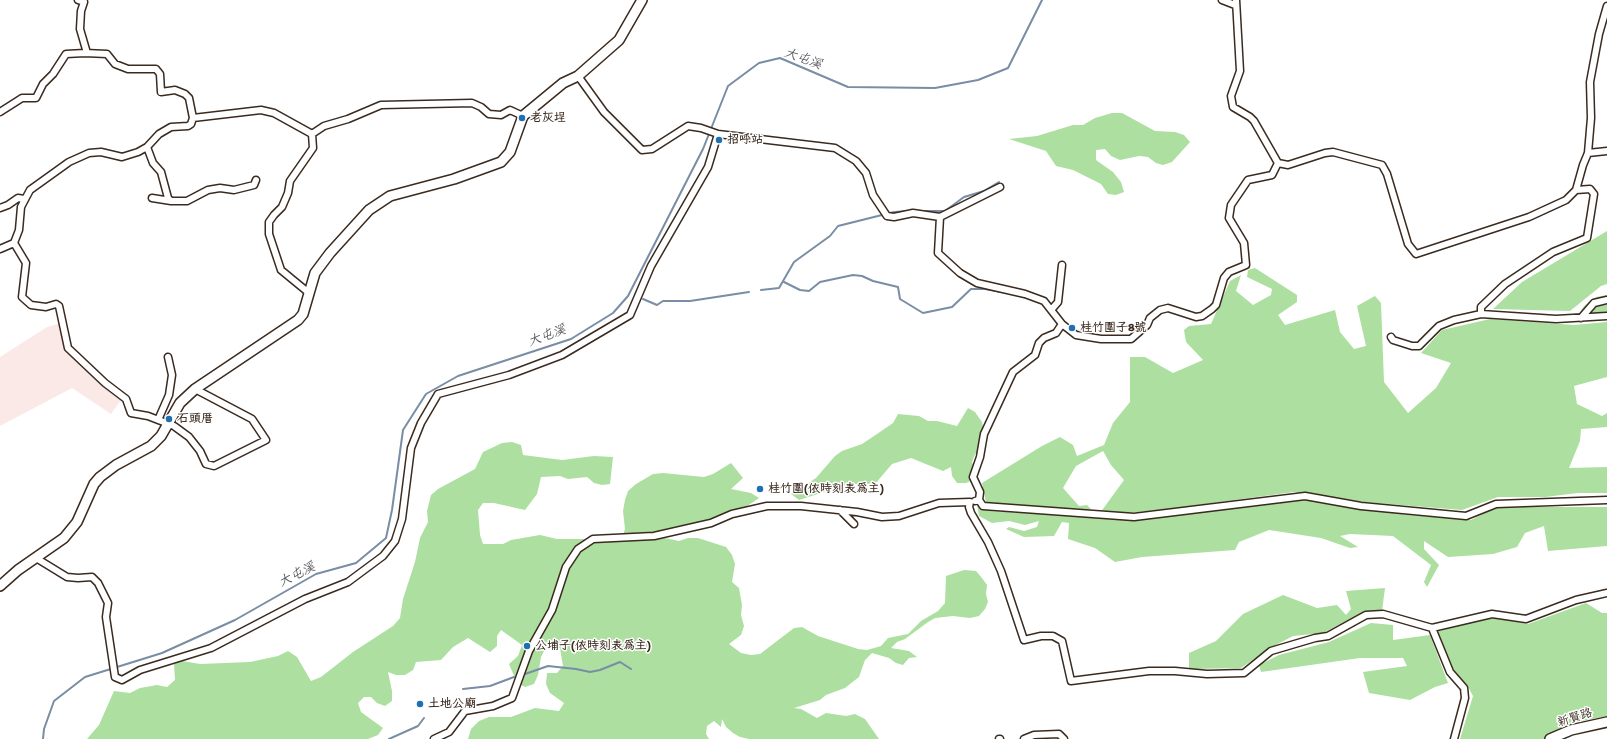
<!DOCTYPE html>
<meta charset="utf-8">
<style>
body{margin:0}
canvas{display:block;background:#fff}
</style>
<canvas width="1607" height="739"></canvas>
<script>
const ctx = document.querySelector('canvas').getContext('2d');
ctx.lineJoin = 'round';
function fillPath(path, color) {
  ctx.fillStyle = color;
  ctx.fill(path, 'evenodd');
}
function shape(rows) {
  const path = new Path2D();
  for (const r of rows) {
    path.moveTo(r[0], r[1]);
    for (let i = 2; i < r.length; i += 2) path.lineTo(r[i], r[i + 1]);
  }
  return path;
}
function trace(path, color, width, dash) {
  ctx.strokeStyle = color;
  ctx.lineWidth = width;
  ctx.lineCap = dash ? 'butt' : 'round';
  ctx.setLineDash(dash || []);
  ctx.stroke(path);
}
function write(font, color, halo, rows, align = 'center') {
  ctx.font = font + ' Itim,"LXGW WenKai TC",sans-serif';
  ctx.lineWidth = 3;
  ctx.setLineDash([]);
  ctx.textBaseline = 'middle';
  ctx.strokeStyle = halo;
  ctx.fillStyle = color;
  for (const [text, x, y, turn = 0] of rows) {
    ctx.save();
    ctx.translate(x, y);
    ctx.rotate((+turn || 0) * Math.PI / 180);
    ctx.textAlign = isNaN(turn) ? turn : align;
    if (halo) ctx.strokeText(text, 0, 0);
    ctx.fillText(text, 0, 0);
    ctx.restore();
  }
}
const built = shape([
 [61,323,70,340,71,351,123,397,111,414,72,388,0,426,0,357,47,327]
]);
const green = shape([
 [1112,113,1122,113,1155,131,1175,132,1184,135,1190,142,1172,162,1163,165,1156,163,1148,157,1139,156,1120,160,1111,156,1105,149,1096,150,1096,160,1113,172,1121,182,1124,192,1116,195,1108,194,1101,184,1073,170,1056,166,1046,151,1009,139,1037,136,1073,125,1083,125,1095,118],
 [1607,231,1607,284,1601,286,1570,311,1493,309,1522,282],
 [1255,268,1297,295,1297,302,1278,315,1285,325,1335,310,1340,332,1354,349,1366,346,1357,306,1375,296,1381,303,1384,382,1408,413,1436,388,1451,363,1421,353,1442,330,1490,319,1574,325,1607,322,1607,377,1574,386,1577,404,1602,416,1607,413,1607,427,1581,429,1580,441,1569,468,1607,467,1607,493,1578,493,1545,497,1498,497,1462,510,1364,502,1294,492,1168,509,1128,513,1100,513,1124,480,1111,465,1103,451,1076,466,1063,488,1079,506,1087,505,1091,509,1034,508,986,503,982,483,1042,446,1060,437,1073,445,1077,456,1104,445,1113,423,1130,402,1130,357,1145,357,1173,373,1203,360,1186,342,1184,330,1189,326,1211,324,1230,281,1241,275,1236,291,1253,305,1271,295,1272,289,1247,277,1248,270],
 [1607,295,1607,315,1577,317,1584,306,1596,297],
 [968,408,975,412,982,422,986,443,984,451,975,454,972,462,975,471,975,479,966,483,957,483,952,476,951,467,943,471,911,458,892,464,875,484,849,484,799,500,791,494,816,478,835,456,842,451,862,444,877,434,893,423,898,414,919,416,928,421,937,421,957,426],
 [512,442,521,445,523,455,562,460,594,456,613,457,610,484,602,485,594,483,587,477,568,479,560,476,541,477,537,494,525,510,494,503,483,503,478,510,480,535,483,544,503,544,511,540,540,535,557,539,595,539,612,542,622,538,625,529,623,511,625,500,628,491,636,484,653,474,663,473,704,477,713,474,731,463,743,478,731,489,751,493,759,498,737,513,687,527,677,527,660,537,679,541,688,538,698,538,726,547,732,555,735,564,732,582,739,588,742,605,741,615,744,626,741,635,729,644,741,653,751,655,760,654,794,628,802,627,818,636,858,649,867,650,881,646,888,638,908,634,921,621,938,611,945,603,946,576,964,570,976,571,982,578,987,585,986,594,988,602,985,609,979,616,970,618,953,616,935,618,928,622,905,639,897,642,891,648,909,651,917,657,909,658,903,665,896,663,889,658,872,653,865,660,859,677,845,688,826,695,820,700,794,708,801,709,817,718,826,713,846,716,855,714,865,719,879,739,749,739,740,737,733,733,726,727,722,719,721,727,714,721,707,726,706,734,709,739,468,739,471,729,479,721,489,717,511,717,535,708,559,711,564,703,550,693,546,684,547,673,557,673,563,666,560,648,545,649,541,657,538,675,534,684,525,687,517,683,509,664,518,656,522,645,501,630,497,636,497,646,490,652,468,638,453,647,441,660,416,662,413,670,405,675,396,675,388,672,392,691,392,701,385,706,377,703,371,697,364,697,358,703,361,712,383,728,378,735,368,739,87,739,99,725,114,691,130,693,140,688,157,685,167,687,175,680,174,664,182,661,200,664,250,662,278,656,288,651,297,657,311,681,321,677,353,652,393,626,400,618,403,599,415,562,420,538,428,522,427,511,431,495,438,489,475,469,483,452,502,443],
 [1306,500,1408,515,1471,520,1496,507,1607,507,1607,546,1548,551,1544,526,1525,533,1517,547,1493,554,1448,557,1424,541,1424,549,1439,565,1427,587,1424,582,1431,565,1393,536,1350,534,1340,536,1358,547,1350,548,1321,538,1269,530,1239,542,1235,550,1142,557,1115,562,1095,548,1068,539,1069,523,1062,522,1054,536,1024,537,1006,529,1009,527,1024,531,1037,527,1039,521,1025,525,1009,521,992,523,979,516,977,505,990,511,1135,520],
 [1385,588,1382,611,1346,621,1323,633,1293,636,1272,647,1241,668,1189,669,1189,653,1216,641,1243,614,1283,595,1317,608,1337,605,1346,615,1351,609,1346,591],
 [1586,603,1602,613,1607,613,1607,716,1571,723,1545,739,1460,739,1473,696,1467,685,1452,669,1436,632,1492,617,1528,624],
 [1371,623,1393,625,1393,640,1430,635,1448,683,1435,687,1410,700,1369,693,1363,672,1407,666,1403,658,1360,658,1261,672,1259,665,1279,655,1329,642]
]);
const stream = shape([
 [916,211,945,211,964,197,984,191,999,182],
 [784,282,800,290,809,291,820,282,853,275,862,276,873,281,898,287,900,299,923,313,952,307,971,289,985,289,1007,293],
 [761,290,779,288,794,262,830,236,838,226,894,212,909,211],
 [643,299,657,305,663,301,690,301,749,292],
 [525,674,548,666,576,669,590,672,600,670,620,662,631,669],
 [463,689,490,686,514,677],
 [43,739,44,729,54,701,85,677,162,653,235,620,316,574,356,563,386,538,392,510,403,430,426,394,458,376,571,339,613,313,628,296,703,149,728,86,759,63,780,58,848,87,935,88,978,80,1008,68,1042,0],
 [389,739,418,726,424,718]
]);
const street = shape([
 [78,0,84,2,81,11,80,29,87,53],
 [1222,0,1235,5],
 [1236,0,1240,71,1231,96,1233,107,1250,117,1254,121,1278,163,1288,165,1325,153,1333,152,1382,165,1387,174,1408,244,1416,254,1529,217,1566,200,1576,190,1583,165,1588,153,1591,118,1590,82,1599,34,1607,6],
 [578,76,604,112,642,150,652,149,688,126,701,128,718,134,835,148,856,161,866,173,873,195,887,216,894,217,913,213,940,217,938,253,960,273,977,283,1025,294,1044,301,1062,324,1056,333,1044,338,1039,343,1035,355,1013,372,984,434,980,457,973,477,980,492,979,500],
 [0,112,22,98,36,98,43,84,53,74,66,54,85,53,107,54,115,64,128,69,156,69,160,74,161,92,175,90,185,94,189,98,193,118],
 [147,147,153,163,161,172,168,198,171,201,187,201,208,190,220,188,234,190,254,185,256,180],
 [1588,153,1607,151],
 [152,198,171,201],
 [0,208,8,205,18,198,24,199],
 [940,217,1000,187],
 [14,243,26,263,22,297,31,305,46,307,56,304,59,306,68,348,105,383,126,399,131,413,148,416,174,426,189,437,200,451,206,464,214,466,266,440,252,419,195,389],
 [0,249,14,243,19,230,21,207,30,190,69,162,89,153,101,152,122,157,138,152,147,147,159,134,171,127,188,126,191,124,193,118,261,110,274,113,312,134],
 [309,293,281,270,269,234,269,222,274,215,282,207,288,193,290,181,313,148,312,134,324,126,348,119,381,105,472,103,481,107,489,114,501,115,510,110,523,116],
 [1051,310,1058,302,1062,265],
 [1481,314,1556,319,1607,316],
 [1581,318,1594,303,1607,300],
 [1062,324,1076,335,1101,339,1131,339,1147,325,1150,318,1160,310,1168,308,1196,317,1202,316,1212,309,1216,305,1224,278,1229,272,1246,265,1244,243,1229,218,1231,205,1248,180,1272,175,1278,163],
 [1391,337,1393,340,1412,346,1419,346,1439,326,1454,320,1481,314,1481,307,1505,284,1553,252,1587,238,1594,194,1590,189,1576,190],
 [158,420,169,395,172,375,168,357],
 [975,501,979,500,983,506,1134,517,1305,496,1361,506,1466,516,1496,504,1607,500],
 [840,510,854,524],
 [36,558,67,577,78,578,92,577,98,583,108,603,106,617,115,677,122,680,140,670,211,648,305,599,348,582,383,556,395,541,402,519,411,448,421,423,438,394,509,375,562,355,630,315,651,266,708,167,718,134],
 [434,739,449,732,465,711,493,706,512,698,529,651,552,610,566,567,578,549,593,539,654,536,711,523,732,514,767,506,801,506,857,512,882,517,899,516,939,503,970,502,969,507,971,513,988,542,1001,571,1024,640,1041,636,1053,636,1062,641,1071,681,1149,671,1175,671,1207,674,1244,673,1271,651,1315,638,1328,636,1366,615,1383,614,1432,628],
 [999,739,1000,739],
 [1024,739,1034,735,1059,734,1064,739],
 [1454,739,1465,698,1464,688,1450,672,1432,628,1492,614,1526,619,1576,600,1607,593]
]);
const secondary = shape([
 [0,586,18,570,64,538,77,522,94,484,100,477,116,465,151,446,161,436,180,403,195,389,298,320,303,314,315,273,330,253,369,210,390,196,454,179,501,162,510,152,523,116,563,83,578,76,619,40,642,0],
 [1550,739,1571,730,1607,722]
]);
const markers = [
 [522,118,4,"#1f6fb2"],
 [719,140,4,"#1f6fb2"],
 [1072,328,4,"#1f6fb2"],
 [169,419,4,"#1f6fb2"],
 [760,489,4,"#1f6fb2"],
 [527,646,4,"#1f6fb2"],
 [420,704,4,"#1f6fb2"]
];
const poiNames = [
 ["老灰埕",530,118],
 ["招呼站",727,140],
 ["桂竹圍子8號",1080,328],
 ["石頭厝",177,419],
 ["桂竹圍(依時刻表為主)",768,489],
 ["公埔子(依時刻表為主)",535,646],
 ["土地公廟",428,704]
];
const streetNames = [
 ["新賢路",1575,718,-17]
];
const waterNames = [
 ["大屯溪",803,59,20],
 ["大屯溪",547,336,-20],
 ["大屯溪",297,575,-27]
];
fillPath(built, '#fae9e6');
fillPath(green, '#acdfa0');
trace(stream, '#798da4', 2);
trace(street, '#3b2a1e', 9);
trace(secondary, '#3b2a1e', 12);
trace(street, '#fff', 6);
trace(secondary, '#fff', 9);
for (const [x, y, r, color] of markers) {
  const dot = new Path2D();
  dot.arc(x, y, r, 0, 2 * Math.PI);
  ctx.fillStyle = color;
  ctx.fill(dot);
  trace(dot, '#fff', 1.5);
}
write('bold 12px', '#3b2a1e', '#fff', poiNames, 'left');
write('12px', '#3b2a1e', '#fff', streetNames);
write('italic 13px', '#5a5c61', '#fff', waterNames);
</script>
